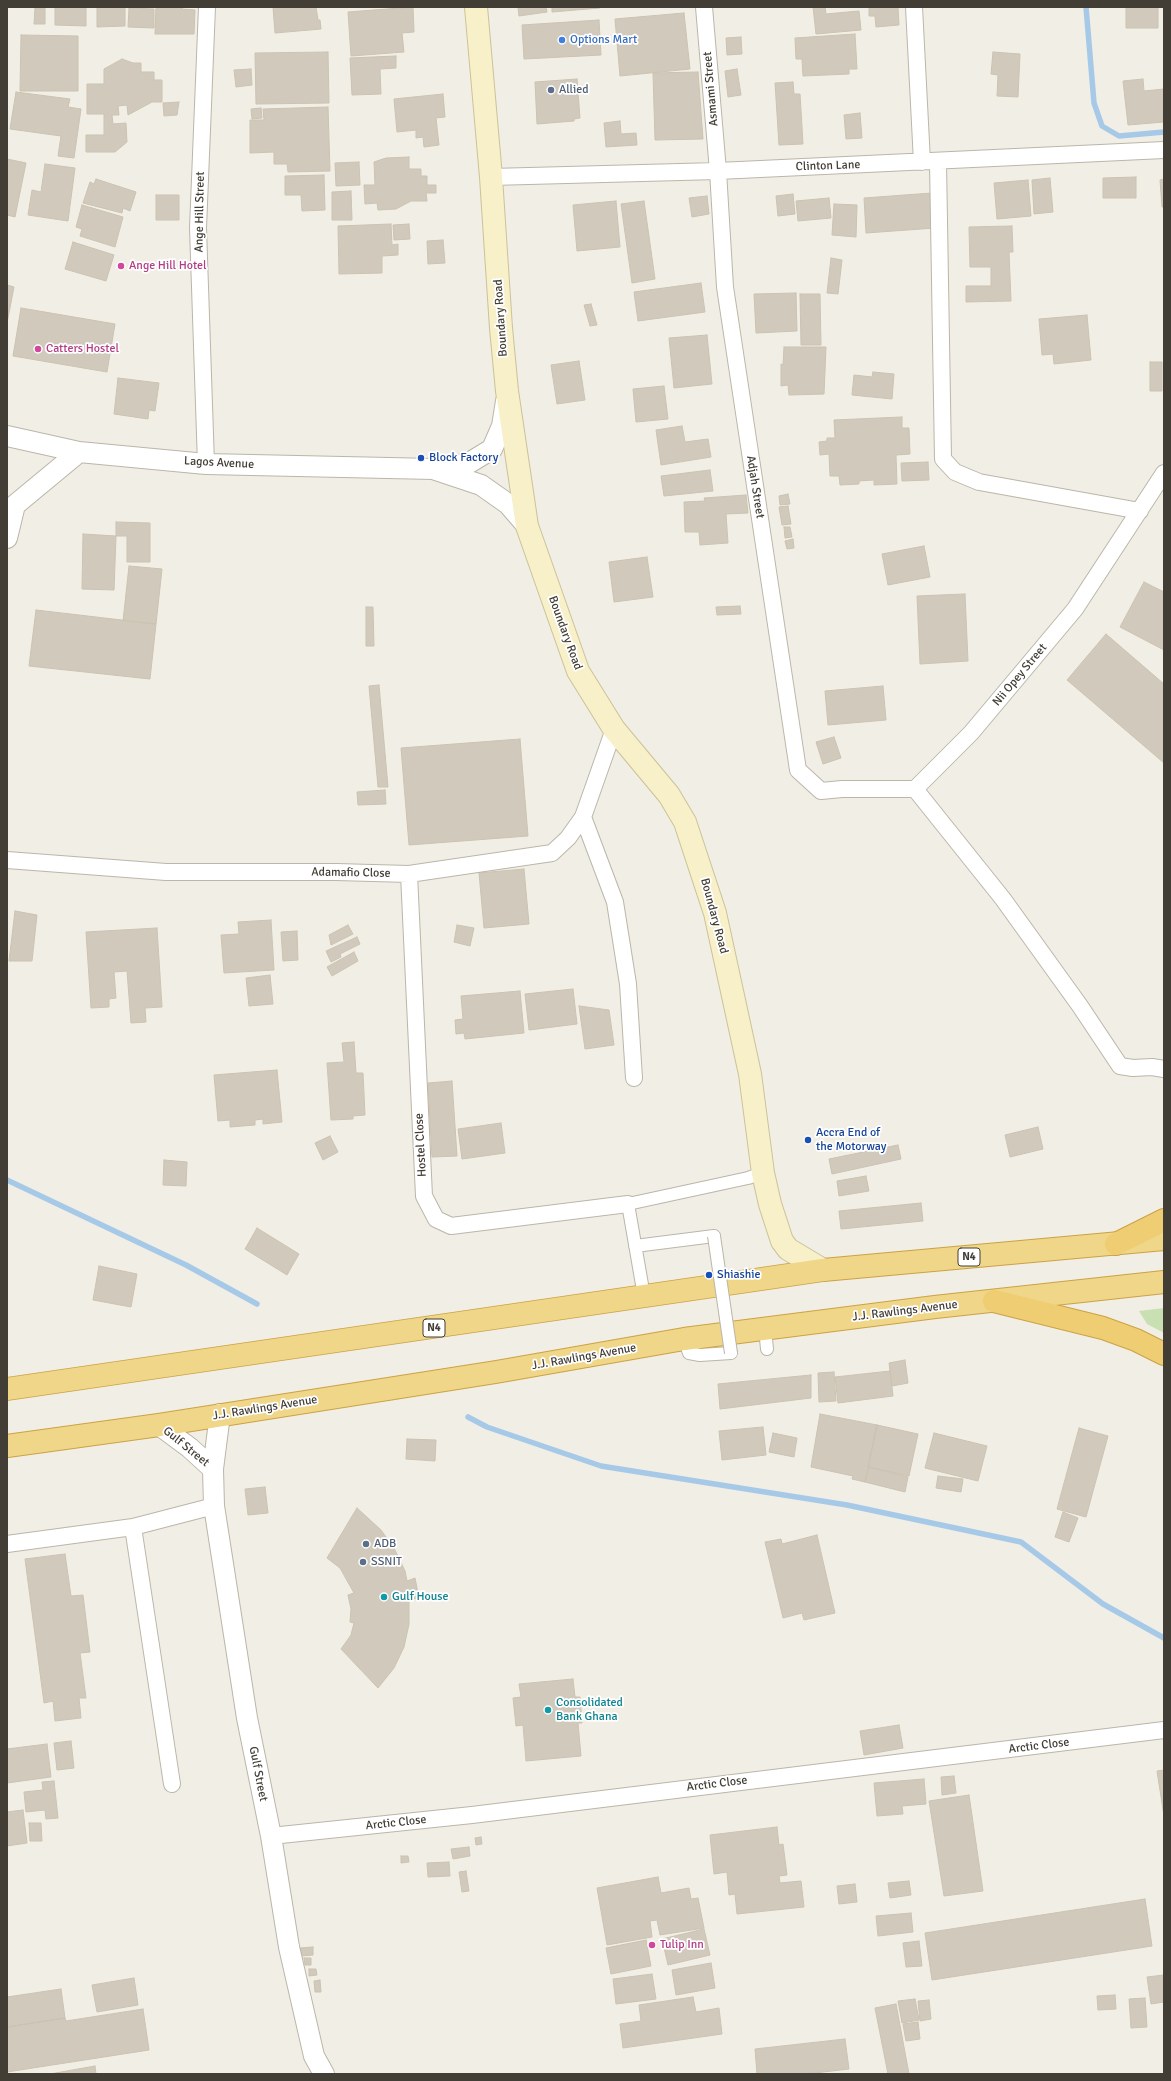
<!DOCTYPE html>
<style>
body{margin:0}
#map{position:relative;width:1171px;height:2081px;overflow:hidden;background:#f1eee5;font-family:Signika,sans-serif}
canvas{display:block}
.frame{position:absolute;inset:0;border:8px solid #423e36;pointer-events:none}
</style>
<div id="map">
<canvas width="1171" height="2081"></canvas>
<div class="frame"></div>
</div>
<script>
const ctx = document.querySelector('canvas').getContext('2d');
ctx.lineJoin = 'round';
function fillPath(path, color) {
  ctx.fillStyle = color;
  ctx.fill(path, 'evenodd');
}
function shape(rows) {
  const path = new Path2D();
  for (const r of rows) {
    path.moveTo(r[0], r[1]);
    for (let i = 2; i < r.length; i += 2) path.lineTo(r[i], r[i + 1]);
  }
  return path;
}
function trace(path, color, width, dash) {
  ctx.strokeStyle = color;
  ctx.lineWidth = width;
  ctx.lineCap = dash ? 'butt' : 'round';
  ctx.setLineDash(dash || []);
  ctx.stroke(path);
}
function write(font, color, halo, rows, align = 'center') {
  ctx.font = font + ' Signika,sans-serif';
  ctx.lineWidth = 3.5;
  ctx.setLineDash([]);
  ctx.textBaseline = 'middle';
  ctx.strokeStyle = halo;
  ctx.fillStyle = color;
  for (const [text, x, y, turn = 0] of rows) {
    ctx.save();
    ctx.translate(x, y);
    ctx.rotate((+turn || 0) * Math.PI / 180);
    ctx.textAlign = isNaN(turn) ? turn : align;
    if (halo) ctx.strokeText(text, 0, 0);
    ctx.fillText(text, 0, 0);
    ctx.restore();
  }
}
const green = shape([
 [1164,1308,1164,1333,1147,1324,1139,1311]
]);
const stream = shape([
 [1086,7,1094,103,1102,126,1119,136,1164,132],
 [7,1180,186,1265,257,1304],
 [468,1417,487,1427,601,1466,847,1505,1021,1542,1103,1604,1164,1638]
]);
const building = shape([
 [55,7,86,7,86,26,55,25,55,7],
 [97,7,125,7,125,26,97,27,97,7],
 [156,7,182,7,182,9,195,10,194,34,155,34,156,7],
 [273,7,316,7,318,20,320,20,321,29,275,33,273,7],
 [413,7,414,32,402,33,404,52,351,56,348,12,413,7],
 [518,7,546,7,547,12,519,16,518,7],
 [552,7,600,7,600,8,552,12,552,7],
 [813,7,825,7,826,14,859,11,861,30,816,34,813,7],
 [869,7,898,7,899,25,876,27,875,16,869,16,869,7],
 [1126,7,1158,7,1158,28,1126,28,1126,7],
 [35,8,45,8,45,24,34,24,35,8],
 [129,8,154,9,154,28,128,27,129,8],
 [684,13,690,69,620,76,615,19,684,13],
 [599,20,601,55,524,59,522,25,599,20],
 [855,34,857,69,849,69,849,74,803,76,802,59,796,59,795,38,855,34],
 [21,35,78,36,78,91,20,91,21,35],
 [741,37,742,54,727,55,726,38,741,37],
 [328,52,329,103,256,104,255,53,328,52],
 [993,52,1020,54,1018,97,997,96,998,75,991,74,993,52],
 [396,56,396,68,380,69,381,94,352,95,350,58,396,56],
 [122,59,133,63,141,63,141,72,154,72,154,80,162,80,162,102,152,102,128,115,127,105,118,106,119,115,112,115,113,124,126,123,127,142,115,152,86,152,86,135,104,135,104,114,87,114,87,84,104,84,104,69,122,59],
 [251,69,252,85,236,87,234,70,251,69],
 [737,69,741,95,728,97,725,71,737,69],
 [698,72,703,139,655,140,653,73,698,72],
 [577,79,580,118,574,119,574,121,537,124,535,82,577,79],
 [1143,79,1144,91,1164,89,1164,122,1128,125,1123,81,1143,79],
 [793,82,794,94,800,94,803,144,779,145,775,83,793,82],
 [16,92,70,99,68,107,81,109,74,158,58,156,61,136,10,129,16,92],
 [443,94,445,117,436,118,439,145,424,147,423,137,416,138,416,130,397,132,394,99,443,94],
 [179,102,177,115,164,116,163,103,179,102],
 [328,107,330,171,288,172,287,164,274,164,274,152,250,153,250,120,264,120,263,109,328,107],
 [261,108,262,118,252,119,251,109,261,108],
 [860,113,862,138,846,139,844,115,860,113],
 [620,121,621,134,636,133,637,145,606,147,604,123,620,121],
 [409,157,409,169,421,169,421,176,427,176,427,185,436,185,436,193,426,193,427,201,411,201,396,209,378,210,377,203,365,204,364,185,375,185,374,162,386,158,409,157],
 [7,159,26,163,15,217,7,215,7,159],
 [359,162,360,185,336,186,335,163,359,162],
 [45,164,75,168,68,221,28,215,32,190,41,192,45,164],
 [324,175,325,210,302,211,301,195,285,195,285,176,324,175],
 [1136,177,1136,198,1103,198,1103,178,1136,177],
 [1050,178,1053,212,1034,214,1032,180,1050,178],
 [96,179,136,192,130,211,123,208,122,213,83,203,90,182,94,184,96,179],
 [1164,179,1164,207,1162,207,1160,180,1164,179],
 [1028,180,1031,216,997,219,994,183,1028,180],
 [351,191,352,220,332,220,332,192,351,191],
 [932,193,935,228,866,233,864,198,932,193],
 [793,194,795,214,778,216,776,196,793,194],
 [156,195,179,195,179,220,156,220,156,195],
 [707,196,709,214,692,217,689,198,707,196],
 [829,198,831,218,798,221,796,201,829,198],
 [616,201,620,247,577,251,573,205,616,201],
 [644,201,655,279,632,283,621,204,644,201],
 [834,204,857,205,856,237,832,235,834,204],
 [82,205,123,217,115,247,80,236,82,229,76,227,82,205],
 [391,224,392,245,398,244,398,255,382,256,382,273,339,274,338,226,391,224],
 [409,224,410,239,394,240,393,225,409,224],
 [1012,226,1013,252,1009,252,1011,301,966,302,966,286,991,286,991,267,970,267,969,227,1012,226],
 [443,240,445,263,428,264,427,241,443,240],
 [73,242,114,255,106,281,65,269,73,242],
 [831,258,842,260,838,294,827,293,831,258],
 [701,283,705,312,638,321,634,292,701,283],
 [7,285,14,287,7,323,7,285],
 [796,293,797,331,756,333,754,294,796,293],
 [800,294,820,294,821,345,801,345,800,294],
 [591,304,597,325,590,326,584,305,591,304],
 [21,308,115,324,107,372,13,356,21,308],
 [1087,315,1091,360,1054,364,1053,354,1042,355,1039,319,1087,315],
 [707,335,712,384,674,388,669,338,707,335],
 [784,347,826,347,824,394,789,395,788,385,781,386,781,364,783,365,784,347],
 [579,361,585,400,557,404,551,365,579,361],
 [1150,362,1162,362,1162,391,1150,391,1150,362],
 [873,372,894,374,892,399,852,395,854,375,872,377,873,372],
 [118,378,159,383,155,411,149,410,148,419,114,414,118,378],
 [664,386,668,419,636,422,633,389,664,386],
 [902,417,902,428,909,428,910,454,896,455,897,484,874,485,874,480,859,481,859,484,840,485,839,476,830,476,829,454,820,455,819,442,827,441,827,438,835,438,834,420,902,417],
 [682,426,685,442,708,439,711,457,661,465,656,430,682,426],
 [928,462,929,480,902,481,901,463,928,462],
 [710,470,713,491,664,496,661,476,710,470],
 [788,494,790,504,780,505,779,496,788,494],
 [746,495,748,513,726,514,728,543,700,545,699,532,685,532,684,502,705,501,704,498,746,495],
 [788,506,791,524,782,525,779,507,788,506],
 [116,522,150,523,150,562,127,562,127,536,116,536,116,522],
 [784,527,790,527,792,537,785,538,784,527],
 [83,534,116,536,114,590,82,589,83,534],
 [793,539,794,548,787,549,785,541,793,539],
 [924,546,930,577,888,585,882,554,924,546],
 [647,557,653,597,614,602,609,562,647,557],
 [129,566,162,569,156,624,123,621,129,566],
 [1144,582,1164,592,1164,650,1120,627,1144,582],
 [965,594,968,661,920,664,917,596,965,594],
 [740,606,741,614,717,615,716,607,740,606],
 [366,607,373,607,374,646,366,646,366,607],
 [36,610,156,624,150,679,29,666,36,610],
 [1106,634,1164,684,1164,763,1067,680,1106,634],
 [379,685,388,787,378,787,369,686,379,685],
 [883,686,886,720,828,725,825,691,883,686],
 [834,737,841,758,823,764,816,742,834,737],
 [520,739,528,836,409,845,401,748,520,739],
 [385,790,386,804,358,805,357,792,385,790],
 [524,869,529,924,484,928,479,873,524,869],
 [15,911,37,915,32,961,9,961,15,911],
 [271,920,274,970,224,973,221,935,239,934,238,922,271,920],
 [348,925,353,934,331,945,329,935,348,925],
 [457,925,474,928,470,946,454,942,457,925],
 [157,928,162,1007,145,1008,146,1022,131,1023,127,971,114,972,116,998,109,999,109,1007,91,1008,86,932,157,928],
 [297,931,298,960,283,961,281,932,297,931],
 [357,937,360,944,340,954,341,957,331,962,326,951,357,937],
 [354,952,358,961,332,976,327,967,354,952],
 [270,975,273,1004,249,1006,246,978,270,975],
 [573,989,577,1024,529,1030,525,994,573,989],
 [520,991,524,1033,465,1039,464,1033,456,1034,455,1020,463,1019,461,996,520,991],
 [579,1006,609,1010,614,1045,585,1049,579,1006],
 [354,1042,356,1073,363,1073,365,1115,353,1116,353,1119,331,1120,327,1063,344,1062,342,1043,354,1042],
 [277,1070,282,1122,263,1124,263,1119,255,1120,255,1125,230,1127,230,1120,218,1121,214,1075,277,1070],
 [452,1081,457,1156,432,1157,428,1083,452,1081],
 [501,1123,505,1153,462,1159,458,1129,501,1123],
 [1038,1127,1043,1149,1010,1157,1005,1135,1038,1127],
 [330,1136,338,1152,323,1160,315,1143,330,1136],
 [898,1145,901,1159,832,1174,829,1159,898,1145],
 [164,1160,187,1162,186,1186,163,1185,164,1160],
 [866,1176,869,1191,839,1196,837,1181,866,1176],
 [921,1203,923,1221,841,1229,839,1211,921,1203],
 [257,1228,299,1254,287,1275,245,1249,257,1228],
 [99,1266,137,1274,131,1307,93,1300,99,1266],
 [905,1360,908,1383,892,1386,889,1363,905,1360],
 [890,1371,893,1396,838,1403,835,1377,890,1371],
 [834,1372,836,1401,819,1402,818,1373,834,1372],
 [811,1375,811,1398,720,1409,718,1384,811,1375],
 [820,1414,877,1425,865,1482,852,1479,853,1476,811,1467,820,1414],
 [877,1425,918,1434,909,1476,868,1467,877,1425],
 [763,1427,766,1455,722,1460,719,1431,763,1427],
 [1079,1428,1108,1436,1086,1517,1057,1509,1079,1428],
 [773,1433,797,1438,794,1457,769,1452,773,1433],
 [934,1433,987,1446,978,1481,925,1468,934,1433],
 [407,1439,436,1440,435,1461,406,1459,407,1439],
 [869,1467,908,1477,905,1492,865,1482,869,1467],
 [938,1476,963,1479,961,1492,936,1488,938,1476],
 [265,1487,268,1513,248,1515,245,1489,265,1487],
 [357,1508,381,1530,394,1548,405,1571,407,1581,415,1578,419,1598,409,1600,409,1624,404,1647,394,1668,378,1688,341,1649,351,1635,354,1623,350,1622,351,1609,348,1595,354,1593,340,1568,327,1558,357,1508],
 [1063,1512,1078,1518,1069,1542,1055,1537,1063,1512],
 [817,1535,835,1613,804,1620,802,1613,783,1618,765,1542,781,1539,782,1544,817,1535],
 [65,1554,71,1596,83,1595,90,1652,80,1653,86,1698,79,1698,81,1718,55,1721,53,1701,44,1703,25,1559,65,1554],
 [573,1679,575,1697,580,1697,582,1723,578,1723,581,1756,526,1761,523,1725,516,1726,513,1698,521,1697,519,1684,573,1679],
 [899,1725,903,1748,864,1755,860,1731,899,1725],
 [71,1741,74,1768,57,1770,54,1743,71,1741],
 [47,1744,51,1777,7,1783,7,1749,47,1744],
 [1164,1770,1164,1816,1157,1771,1164,1770],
 [954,1776,956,1793,942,1795,941,1777,954,1776],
 [924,1779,926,1804,902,1806,903,1814,877,1816,874,1783,924,1779],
 [54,1781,58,1818,46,1819,45,1810,26,1812,24,1792,43,1790,42,1782,54,1781],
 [969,1795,983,1891,944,1896,929,1801,969,1795],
 [23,1810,27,1843,7,1846,7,1812,23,1810],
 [29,1823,41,1823,42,1841,30,1841,29,1823],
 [777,1827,779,1845,783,1844,787,1875,779,1876,780,1883,801,1881,804,1907,737,1914,735,1894,729,1895,727,1872,714,1874,710,1835,777,1827],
 [481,1837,482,1844,476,1845,475,1838,481,1837],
 [469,1847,470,1856,453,1859,451,1849,469,1847],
 [401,1856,408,1856,409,1862,401,1863,401,1856],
 [449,1862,450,1876,428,1877,427,1863,449,1862],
 [466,1871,469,1891,462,1892,459,1872,466,1871],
 [658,1877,661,1893,689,1888,691,1899,698,1898,704,1928,660,1935,657,1920,650,1921,652,1937,607,1945,597,1888,658,1877],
 [909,1881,911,1895,890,1898,888,1883,909,1881],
 [855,1884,857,1902,839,1904,837,1886,855,1884],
 [1145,1899,1152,1946,932,1980,925,1933,1145,1899],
 [911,1913,913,1932,878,1936,876,1916,911,1913],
 [704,1929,710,1955,668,1965,662,1939,704,1929],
 [646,1940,651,1966,611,1974,606,1948,646,1940],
 [919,1941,922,1966,906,1967,903,1943,919,1941],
 [313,1947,313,1955,301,1956,300,1948,313,1947],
 [304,1958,311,1958,311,1965,305,1965,304,1958],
 [711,1963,715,1988,676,1995,672,1970,711,1963],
 [309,1969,316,1969,317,1975,309,1976,309,1969],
 [652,1974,656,1999,616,2004,613,1979,652,1974],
 [1164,1975,1164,2002,1151,2004,1147,1977,1164,1975],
 [134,1978,138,2005,97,2012,92,1985,134,1978],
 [320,1980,321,1992,315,1992,314,1981,320,1980],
 [61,1989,65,2018,7,2027,7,1997,61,1989],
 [1115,1995,1116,2009,1098,2010,1097,1996,1115,1995],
 [693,1997,696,2012,719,2008,722,2034,623,2048,620,2024,641,2021,639,2005,693,1997],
 [1145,1998,1147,2027,1131,2028,1129,1999,1145,1998],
 [915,1999,919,2020,902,2023,898,2001,915,1999],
 [929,2000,931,2019,920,2021,918,2001,929,2000],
 [896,2004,909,2074,888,2074,875,2008,896,2004],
 [143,2009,149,2050,7,2072,7,2027,65,2018,66,2021,143,2009],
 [918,2022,920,2039,906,2041,903,2024,918,2022],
 [845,2039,849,2069,806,2074,757,2074,755,2049,845,2039],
 [95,2066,96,2074,50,2074,95,2066]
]);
const pedestrian = shape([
 [635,1246,714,1236],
 [644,1296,628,1204,748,1178,763,1173],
 [765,1328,767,1349],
 [684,1339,689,1353,700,1355,731,1353]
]);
const minor = shape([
 [704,7,718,171,725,287,798,770,821,791,842,789,915,789,971,733,1075,609,1164,473],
 [914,7,922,162],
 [938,162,943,459,955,472,979,482,1140,511],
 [491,177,718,171,1164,150],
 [206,464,198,228,207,7],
 [915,789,1003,899,1080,1006,1120,1066,1133,1068,1152,1067,1164,1069],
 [583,817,615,902,628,984,634,1078],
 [7,860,166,872,336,872,409,874,552,853,568,838,583,817,614,729],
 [409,874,424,1196,436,1219,451,1226,628,1204],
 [133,1527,172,1784],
 [7,1544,133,1527,214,1506],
 [271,1836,472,1815,1164,1730]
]);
const tertiary = shape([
 [7,436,79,452,206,464,434,469,469,463,492,449,502,426,506,401],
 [436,470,481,485,508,504,527,526],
 [7,538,15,505,79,452],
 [220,1414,213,1469,214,1506,247,1718,271,1836,289,1947,314,2056,324,2074],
 [159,1425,190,1448,213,1469]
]);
const secondary = shape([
 [476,7,491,177,501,328,507,391,527,526,578,671,614,729,669,795,685,822,715,913,750,1074,763,1173,770,1204,782,1241,788,1249,823,1270]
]);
const trunk = shape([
 [7,1389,823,1270,1164,1239],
 [7,1446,159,1425,496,1372,684,1339,935,1307,1164,1282]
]);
const motorway = shape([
 [1116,1244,1164,1220],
 [994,1301,1103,1328,1136,1340,1164,1354]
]);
const pedestrianBridge = shape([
 [714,1236,731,1353]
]);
const markers = [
 [562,40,4,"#3f7fe0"],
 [551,90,4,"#5c6f8a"],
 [121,266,4,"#d1479c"],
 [38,349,4,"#d1479c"],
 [421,458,4,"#1a4fb4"],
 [808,1140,4,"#1a4fb4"],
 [709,1275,4,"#1a4fb4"],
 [366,1544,4,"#5c6f8a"],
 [363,1562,4,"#5c6f8a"],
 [384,1597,4,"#0f9aa8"],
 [548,1710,4,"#0f9aa8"],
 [652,1945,4,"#d1479c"]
];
const shields = [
 [969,1257,22],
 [434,1328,22]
];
const shieldNames = [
 ["N4",969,1257],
 ["N4",434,1328]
];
const shopNames = [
 ["Options Mart",570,40]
];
const streetNames = [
 ["Asmami Street",711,89,-95],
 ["Clinton Lane",828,166,-2],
 ["Ange Hill Street",200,212,-89],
 ["Boundary Road",501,318,-94],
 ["Lagos Avenue",219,463,3],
 ["Adjah Street",755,487,81],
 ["Boundary Road",565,633,70],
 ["Nii Opey Street",1020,675,-50],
 ["Adamafio Close",351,873,1],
 ["Boundary Road",714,916,75],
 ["Hostel Close",421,1145,-93],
 ["J.J. Rawlings Avenue",905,1311,-7],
 ["J.J. Rawlings Avenue",584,1357,-10],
 ["J.J. Rawlings Avenue",265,1408,-9],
 ["Gulf Street",186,1447,39],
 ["Arctic Close",1039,1746,-7],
 ["Gulf Street",258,1774,79],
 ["Arctic Close",717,1784,-7],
 ["Arctic Close",396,1823,-6]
];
const serviceNames = [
 ["Allied",559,90],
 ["ADB",374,1544],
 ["SSNIT",371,1562]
];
const hotelNames = [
 ["Ange Hill Hotel",129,266],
 ["Catters Hostel",46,349],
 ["Tulip Inn",660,1945]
];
const transitNames = [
 ["Block Factory",429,458],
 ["Accra End of",816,1133],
 ["the Motorway",816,1147],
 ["Shiashie",717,1275]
];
const cultureNames = [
 ["Gulf House",392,1597],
 ["Consolidated",556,1703],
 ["Bank Ghana",556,1717]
];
fillPath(green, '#c9e1b2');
trace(stream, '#a7c9e8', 5.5);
fillPath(building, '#d1cabc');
trace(building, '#cbc2b0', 1);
trace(pedestrian, '#bbb6a9', 14);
trace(minor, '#bbb6a9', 18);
trace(tertiary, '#bbb6a9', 22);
trace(secondary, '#ccc299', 24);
trace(trunk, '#cca244', 24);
trace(motorway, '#cca244', 24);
trace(pedestrian, '#fff', 12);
trace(minor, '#fff', 16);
trace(tertiary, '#fff', 20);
trace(secondary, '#f8f0c8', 22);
trace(trunk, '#f0d688', 22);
trace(motorway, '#eecd73', 22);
trace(pedestrianBridge, '#bbb6a9', 14, []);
trace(pedestrianBridge, '#fff', 12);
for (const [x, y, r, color] of markers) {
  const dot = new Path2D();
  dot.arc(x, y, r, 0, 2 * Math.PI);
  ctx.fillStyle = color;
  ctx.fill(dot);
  trace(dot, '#fff', 1.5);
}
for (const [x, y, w] of shields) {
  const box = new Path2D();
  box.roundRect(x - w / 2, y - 9, w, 18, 3);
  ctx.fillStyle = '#fff';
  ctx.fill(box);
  trace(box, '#423e36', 1);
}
write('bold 11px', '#423e36', null, shieldNames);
write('12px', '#366cbe', '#fff', shopNames, 'left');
write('12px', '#423e36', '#fff', streetNames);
write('12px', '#4e5e75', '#fff', serviceNames, 'left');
write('12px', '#b23c85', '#fff', hotelNames, 'left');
write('12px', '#164399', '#fff', transitNames, 'left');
write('12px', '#0d838f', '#fff', cultureNames, 'left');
</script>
